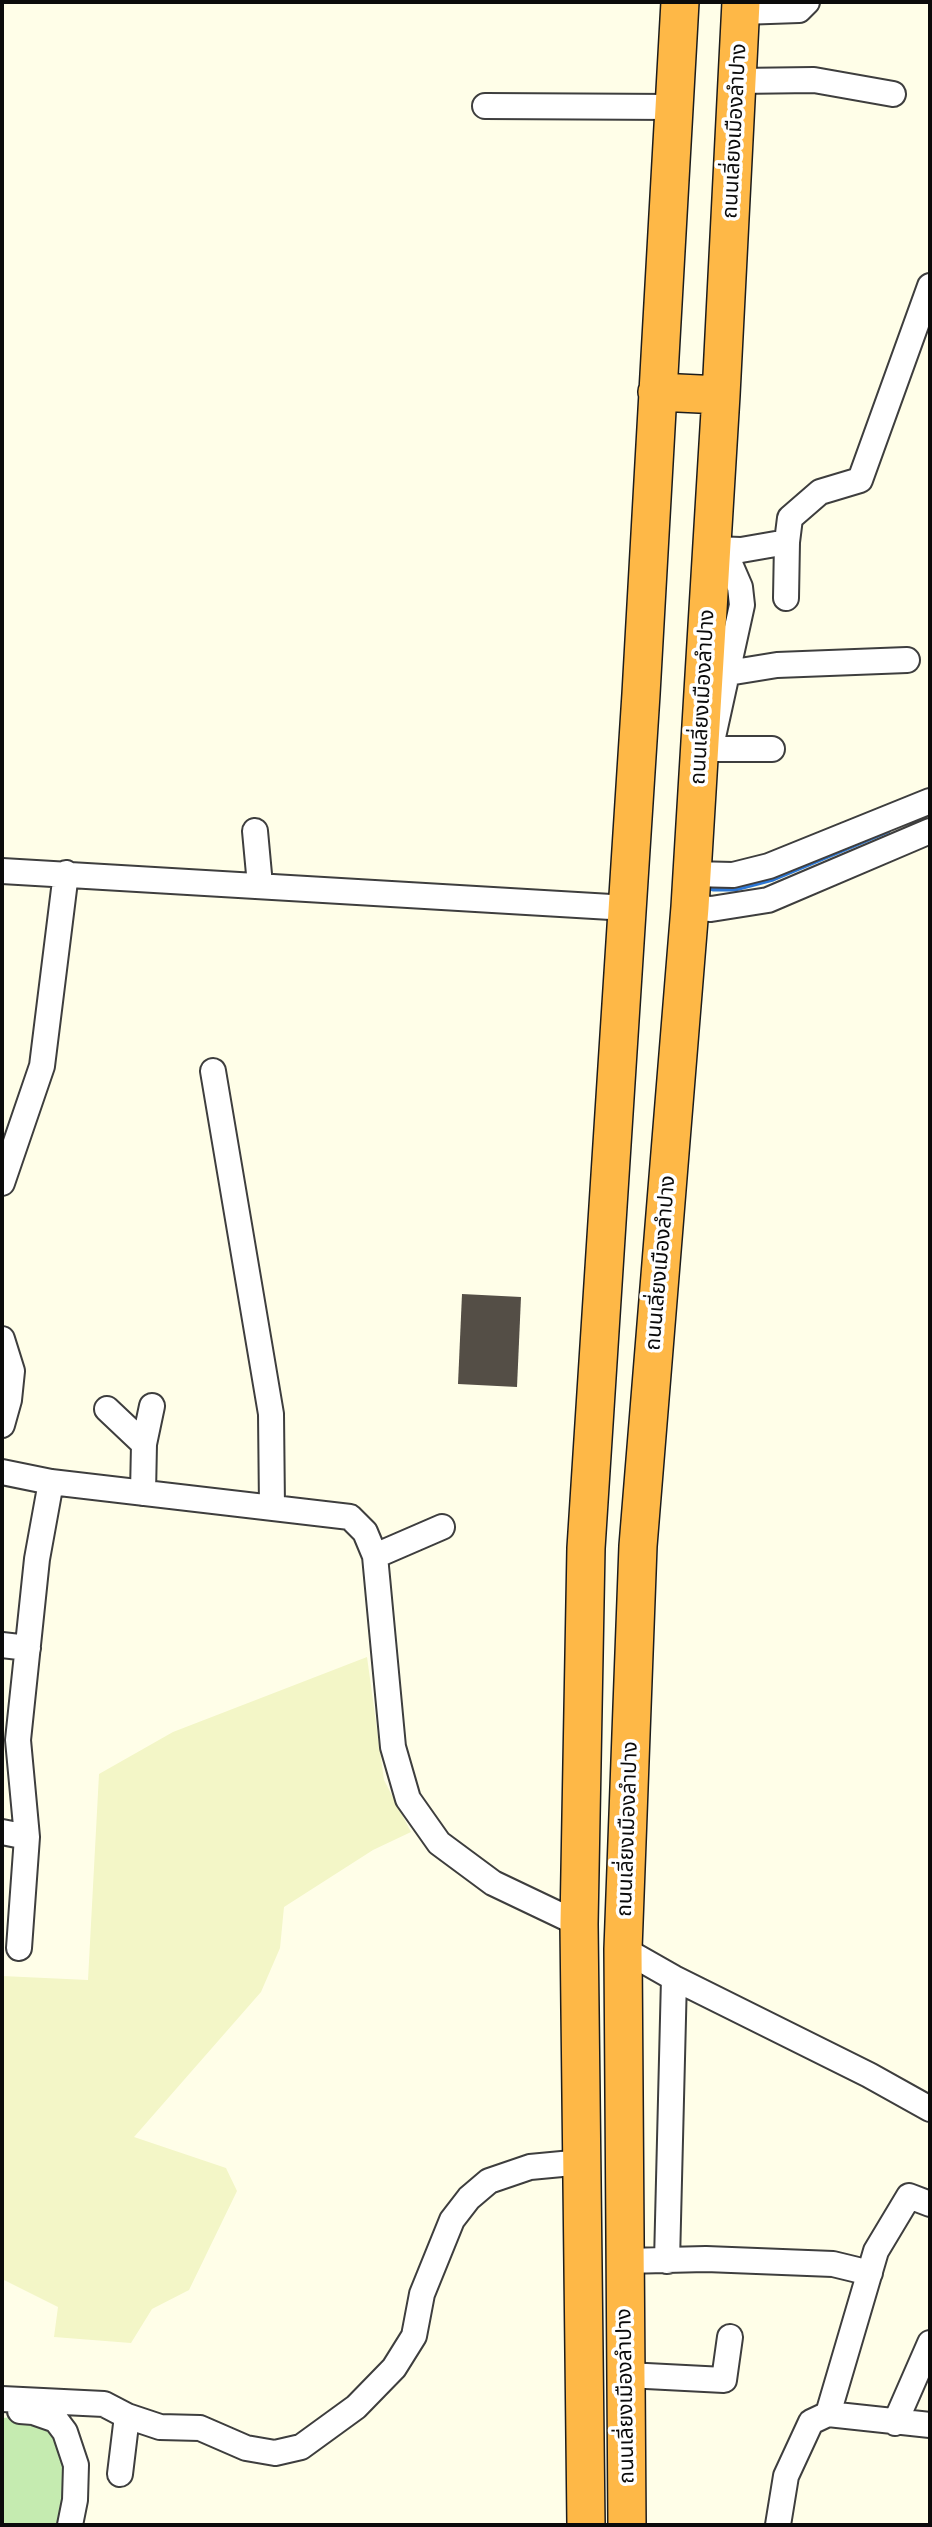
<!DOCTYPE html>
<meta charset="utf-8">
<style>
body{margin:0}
#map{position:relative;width:932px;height:2527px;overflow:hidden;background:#fffee8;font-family:"Libre Baskerville",serif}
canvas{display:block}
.frame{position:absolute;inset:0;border:4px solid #0b0b0b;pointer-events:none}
</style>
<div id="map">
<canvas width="932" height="2527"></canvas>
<div class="frame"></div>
</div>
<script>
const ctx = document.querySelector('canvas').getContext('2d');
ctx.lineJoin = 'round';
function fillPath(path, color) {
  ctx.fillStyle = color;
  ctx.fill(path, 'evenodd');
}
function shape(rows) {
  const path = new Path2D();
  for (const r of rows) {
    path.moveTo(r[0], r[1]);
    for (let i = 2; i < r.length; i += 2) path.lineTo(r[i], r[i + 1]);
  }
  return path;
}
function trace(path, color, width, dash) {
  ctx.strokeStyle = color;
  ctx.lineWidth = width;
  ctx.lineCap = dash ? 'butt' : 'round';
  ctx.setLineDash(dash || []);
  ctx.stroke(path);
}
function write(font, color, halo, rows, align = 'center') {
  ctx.font = font + ' "Libre Baskerville","Noto Sans Thai",serif';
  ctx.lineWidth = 7;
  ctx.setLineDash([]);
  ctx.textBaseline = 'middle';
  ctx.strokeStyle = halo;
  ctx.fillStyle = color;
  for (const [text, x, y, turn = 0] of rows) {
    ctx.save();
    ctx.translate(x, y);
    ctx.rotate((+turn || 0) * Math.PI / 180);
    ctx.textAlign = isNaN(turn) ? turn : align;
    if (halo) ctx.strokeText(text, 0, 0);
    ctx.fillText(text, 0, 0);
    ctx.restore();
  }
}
const farmland = shape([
 [367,1657,384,1780,411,1832,373,1850,284,1907,280,1948,261,1992,134,2137,226,2168,237,2191,189,2290,152,2309,131,2343,54,2337,58,2307,2,2279,2,1976,88,1980,99,1774,173,1732]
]);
const green = shape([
 [15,2417,46,2426,53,2436,61,2455,67,2491,61,2525,2,2525,2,2418]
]);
const stream = shape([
 [713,889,735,889,773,879,888,831]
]);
const building = shape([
 [462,1294,521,1297,517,1387,458,1384]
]);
const minor = shape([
 [741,12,799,10,807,2],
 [737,81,814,80,893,94],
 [485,106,674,107],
 [787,542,790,518,820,492,860,480,930,286],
 [712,549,741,550,787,542,786,598],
 [712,672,734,672,777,665,907,660],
 [713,737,742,605,740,587,724,550],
 [700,749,772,749],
 [255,831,260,885],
 [2,871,628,908],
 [692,874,733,875,769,866,930,801],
 [690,907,711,909,768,900,930,831],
 [213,1071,271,1414,272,1507],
 [2,1183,42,1066,66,873],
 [2,1339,12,1371,9,1400,2,1425],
 [107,1409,144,1444,143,1493],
 [144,1444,152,1406],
 [2,1472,51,1482,350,1517,365,1532,375,1556,393,1747,408,1799,439,1843,493,1883,579,1924],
 [375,1556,442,1527],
 [2,1645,28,1648],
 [2,1832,27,1837],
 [19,1948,27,1837,18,1740,37,1559,51,1482],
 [623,1949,674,1978,869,2075,930,2109],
 [625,2261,706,2259,833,2264,870,2273],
 [667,2261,674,1978],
 [627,2375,724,2380,730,2337],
 [2,2399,104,2404,127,2416,160,2427,200,2428,246,2448,275,2453,301,2447,356,2407,394,2368,414,2336,422,2294,452,2220,469,2198,489,2181,530,2167,583,2162],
 [20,2411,33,2412,56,2420,65,2432,76,2465,75,2500,70,2525],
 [828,2414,876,2251,909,2196,930,2204],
 [895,2423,930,2343],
 [120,2474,127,2416],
 [778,2525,786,2476,811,2422,828,2414,930,2425]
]);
const highway = shape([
 [657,392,721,395],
 [586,2525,579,1924,586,1548,641,694,680,2],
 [627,2525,623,1949,638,1546,690,907,721,395,741,2]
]);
const streetNames = [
 ["ถนนเลี่ยงเมืองลำปาง",735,131,-87],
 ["ถนนเลี่ยงเมืองลำปาง",703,697,-87],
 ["ถนนเลี่ยงเมืองลำปาง",661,1263,-85],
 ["ถนนเลี่ยงเมืองลำปาง",628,1829,-88],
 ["ถนนเลี่ยงเมืองลำปาง",626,2396,-91]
];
fillPath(farmland, '#f3f6c7');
fillPath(green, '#c5ebb0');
trace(stream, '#2c77d6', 5);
fillPath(building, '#544e46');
trace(minor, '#3e3e3e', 28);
trace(highway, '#1c1c1c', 40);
trace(minor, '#fff', 24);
trace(highway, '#feb847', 37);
write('21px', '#0b0b0b', '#fff', streetNames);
</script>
